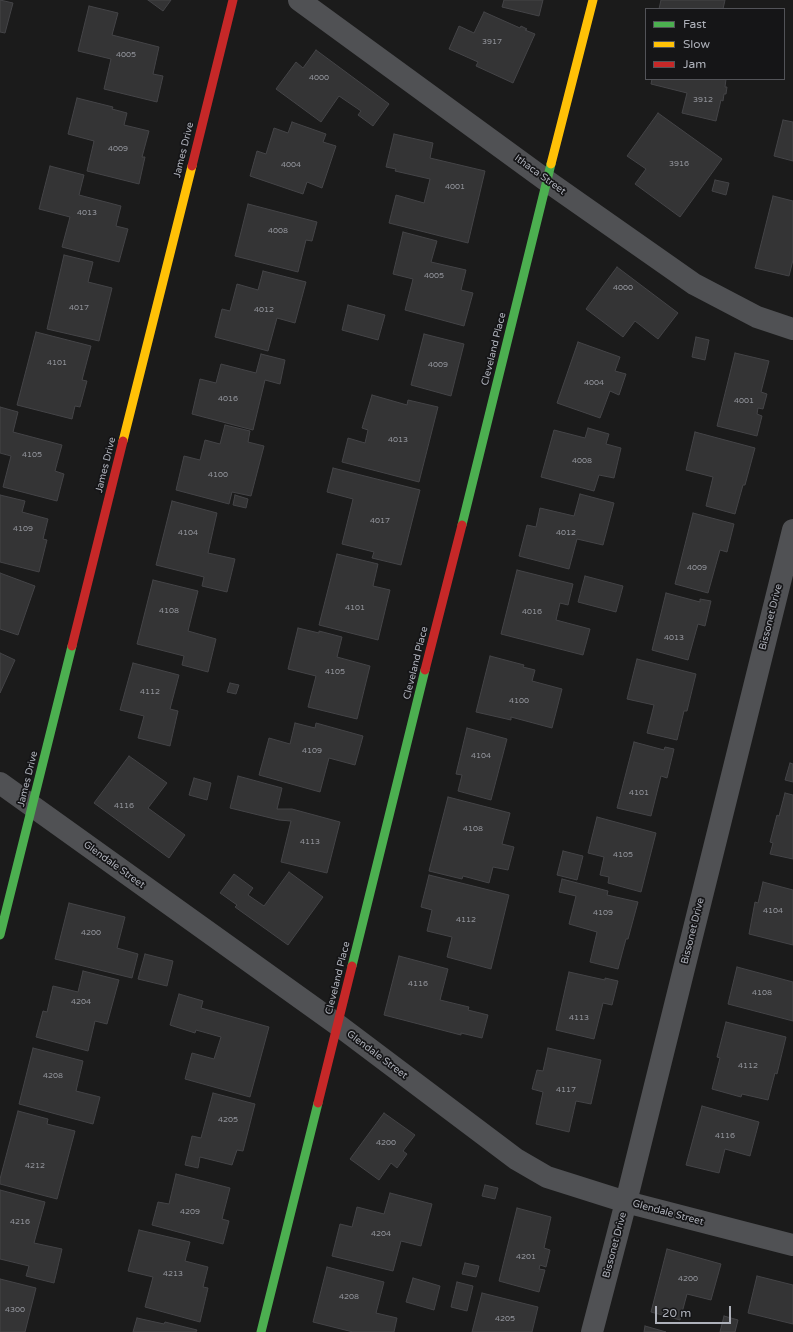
<!DOCTYPE html>
<style>
body{margin:0}
#map{position:relative;width:793px;height:1332px;overflow:hidden;background:#1b1b1b;font-family:"Varela Round",sans-serif}
canvas{display:block}
.legend{position:absolute;left:645px;top:8px;width:140px;height:72px;box-sizing:border-box;background:#151517;border:1px solid #525358;margin:0;padding:5px 7px;list-style:none;font-size:12px;color:#aeb1ba}
.legend li{display:flex;align-items:center;gap:8px;height:20px}
.legend b{width:20px;border:1px solid #525358}
.scale{position:absolute;left:655px;top:1306px;width:76px;height:18px;box-sizing:border-box;border:2px solid #aeb1ba;border-top:0;padding-left:5px;font-size:12px;line-height:14px;white-space:nowrap;color:#aeb1ba;-webkit-text-stroke:3px #151517;paint-order:stroke}
</style>
<div id="map">
<canvas width="793" height="1332"></canvas>
<ul class="legend">
<li><b style="height:5px;background:#4caf50"></b>Fast</li>
<li><b style="height:5px;background:#ffc107"></b>Slow</li>
<li><b style="height:5px;background:#c62828"></b>Jam</li>
</ul>
<div class="scale">20 m</div>
</div>
<script>
const ctx = document.querySelector('canvas').getContext('2d');
ctx.lineJoin = 'round';
function fillPath(path, color) {
  ctx.fillStyle = color;
  ctx.fill(path, 'evenodd');
}
function shape(rows) {
  const path = new Path2D();
  for (const r of rows) {
    path.moveTo(r[0], r[1]);
    for (let i = 2; i < r.length; i += 2) path.lineTo(r[i], r[i + 1]);
  }
  return path;
}
function trace(path, color, width, dash) {
  ctx.strokeStyle = color;
  ctx.lineWidth = width;
  ctx.lineCap = dash ? 'butt' : 'round';
  ctx.setLineDash(dash || []);
  ctx.stroke(path);
}
function write(font, color, halo, rows, align = 'center') {
  ctx.font = font + ' "Varela Round",sans-serif';
  ctx.lineWidth = 3.5;
  ctx.setLineDash([]);
  ctx.textBaseline = 'middle';
  ctx.strokeStyle = halo;
  ctx.fillStyle = color;
  for (const [text, x, y, turn = 0] of rows) {
    ctx.save();
    ctx.translate(x, y);
    ctx.rotate((+turn || 0) * Math.PI / 180);
    ctx.textAlign = isNaN(turn) ? turn : align;
    if (halo) ctx.strokeText(text, 0, 0);
    ctx.fillText(text, 0, 0);
    ctx.restore();
  }
}
const building = shape([
 [0,0,13,3,5,33,0,32,0,0],
 [148,0,171,0,163,11,148,0],
 [504,0,543,0,539,16,502,7,504,0],
 [661,0,725,0,723,9,659,9,661,0],
 [89,6,118,13,112,35,159,47,153,74,163,76,157,102,104,89,111,59,78,51,89,6],
 [484,12,520,28,521,26,527,29,525,30,535,34,513,83,476,66,478,62,449,49,459,26,474,33,484,12],
 [316,50,389,104,373,126,358,115,361,111,339,96,321,122,276,89,296,62,303,68,316,50],
 [652,79,726,79,725,87,727,87,726,94,724,94,723,101,721,100,716,121,682,113,687,93,651,84,652,79],
 [77,98,113,107,112,109,127,113,124,125,149,131,142,157,145,157,139,184,87,171,94,141,68,134,77,98],
 [658,113,722,159,680,217,635,184,646,169,627,156,658,113],
 [783,120,793,122,793,161,774,156,783,120],
 [292,122,326,134,323,142,336,146,322,188,307,182,303,194,250,176,257,151,266,154,274,128,288,133,292,122],
 [394,134,433,143,430,158,485,171,468,243,389,223,396,195,424,203,430,179,395,171,396,169,386,167,394,134],
 [50,166,84,175,79,195,121,206,116,226,128,229,119,262,62,247,70,217,39,209,50,166],
 [715,180,729,183,726,195,712,191,715,180],
 [773,196,793,201,793,260,789,276,755,268,773,196],
 [248,204,317,222,312,241,306,240,298,272,235,256,248,204],
 [403,232,437,241,431,262,466,270,461,290,473,293,464,326,405,310,413,279,393,274,403,232],
 [64,255,93,262,88,282,112,288,99,341,47,329,64,255],
 [617,267,678,313,658,339,635,321,623,337,586,309,617,267],
 [263,271,306,282,295,323,277,318,268,351,215,337,222,309,230,311,237,284,258,290,263,271],
 [348,305,385,315,378,340,342,330,348,305],
 [36,332,91,346,82,380,87,381,80,407,75,406,72,419,17,405,36,332],
 [424,334,464,344,451,396,411,385,424,334],
 [696,337,709,340,705,360,692,357,696,337],
 [578,342,620,357,615,371,626,374,619,395,610,391,600,418,557,403,578,342],
 [735,353,769,361,761,392,767,394,763,409,758,408,757,414,762,416,757,436,717,426,735,353],
 [261,354,285,360,280,384,265,380,253,430,192,414,200,379,216,383,221,364,256,373,261,354],
 [372,395,407,405,408,400,438,407,419,482,342,462,348,438,365,443,368,430,362,428,372,395],
 [0,407,18,412,13,432,62,445,55,471,64,474,57,501,3,487,11,456,0,453,0,407],
 [225,425,250,431,248,442,264,446,251,496,232,492,229,504,176,490,184,456,200,460,205,440,220,444,225,425],
 [588,428,609,434,606,444,621,448,614,478,599,475,594,491,541,477,554,430,585,438,588,428],
 [695,432,755,448,745,485,743,485,735,514,706,506,713,477,686,470,695,432],
 [333,468,420,490,401,565,372,558,374,552,342,544,353,499,327,492,333,468],
 [580,494,614,503,603,545,577,539,569,569,519,556,527,525,536,527,540,508,574,516,580,494],
 [0,495,25,501,22,512,48,519,43,539,47,540,39,572,0,562,0,495],
 [235,495,248,499,246,508,233,505,235,495],
 [172,501,217,513,208,553,235,559,227,592,202,586,204,577,156,565,172,501],
 [693,513,734,524,727,552,720,550,708,593,675,584,693,513],
 [337,554,378,564,373,586,390,590,378,640,319,625,337,554],
 [517,570,573,584,568,605,560,603,556,620,590,629,583,655,501,634,517,570],
 [0,573,35,586,18,635,0,629,0,573],
 [585,576,623,586,616,612,578,602,585,576],
 [153,580,198,591,188,631,216,639,208,672,182,665,184,656,137,644,153,580],
 [666,593,700,602,700,599,711,601,705,626,698,624,688,660,652,650,666,593],
 [298,628,319,633,319,631,342,637,337,657,370,666,357,719,308,707,316,676,288,669,298,628],
 [0,653,15,660,0,693,0,653],
 [490,656,524,665,523,667,535,670,532,681,562,689,552,728,511,717,511,720,476,712,490,656],
 [637,659,696,674,687,711,684,711,677,740,647,733,654,705,627,699,637,659],
 [133,663,179,675,170,709,178,711,170,746,138,738,144,716,120,710,133,663],
 [230,683,239,685,236,694,227,692,230,683],
 [295,723,315,728,316,723,363,736,355,765,329,758,320,792,259,775,269,738,290,744,295,723],
 [467,728,507,739,491,800,458,791,462,775,456,774,467,728],
 [634,742,664,750,665,747,674,749,667,778,661,776,651,816,617,808,634,742],
 [129,756,167,783,148,808,185,835,169,858,94,803,129,756],
 [790,763,793,764,793,782,785,780,790,763],
 [238,776,282,788,277,809,292,809,340,822,327,873,281,862,291,821,279,820,230,808,238,776],
 [194,778,211,783,207,800,189,795,194,778],
 [785,793,793,795,793,859,770,854,773,843,770,842,777,815,779,816,785,793],
 [448,797,510,813,502,844,514,847,508,870,493,867,489,883,463,876,462,879,429,871,448,797],
 [597,817,656,833,641,892,608,883,609,877,600,875,604,857,588,853,597,817],
 [563,851,583,856,577,880,557,875,563,851],
 [289,872,323,897,288,945,235,907,237,905,220,893,234,874,253,888,248,895,264,906,289,872],
 [429,875,509,895,491,969,447,957,452,937,427,931,432,910,421,907,429,875],
 [562,879,608,891,607,895,638,902,628,939,626,939,618,969,590,962,597,932,569,924,576,896,559,892,562,879],
 [763,882,793,890,793,945,749,934,755,902,758,903,763,882],
 [69,903,125,917,117,948,138,954,132,978,55,959,69,903],
 [145,954,173,961,167,986,138,979,145,954],
 [399,956,448,969,440,1000,469,1007,468,1010,488,1015,482,1038,461,1033,461,1035,384,1015,399,956],
 [737,967,793,982,793,1021,728,1004,737,967],
 [83,971,119,980,107,1024,95,1021,88,1051,36,1037,43,1011,47,1012,53,986,78,992,83,971],
 [569,972,605,980,605,978,618,981,612,1005,603,1003,594,1039,556,1030,569,972],
 [179,994,203,1001,201,1008,269,1027,250,1097,185,1079,192,1053,214,1059,221,1037,196,1030,195,1033,170,1025,179,994],
 [726,1022,786,1037,777,1074,775,1073,768,1100,742,1094,741,1097,712,1089,720,1058,717,1057,726,1022],
 [33,1048,83,1061,76,1091,100,1097,93,1124,19,1104,33,1048],
 [548,1048,601,1060,591,1104,576,1101,569,1132,536,1124,543,1092,532,1089,537,1070,543,1071,548,1048],
 [213,1093,255,1104,243,1151,237,1150,232,1165,200,1157,198,1168,185,1165,192,1136,201,1138,213,1093],
 [702,1106,759,1122,750,1156,725,1149,719,1173,686,1165,702,1106],
 [18,1111,48,1119,47,1124,75,1131,57,1199,0,1184,0,1179,18,1111],
 [384,1113,415,1135,403,1151,407,1154,397,1168,391,1163,379,1180,350,1159,384,1113],
 [176,1174,230,1188,222,1219,229,1221,223,1244,152,1225,158,1202,169,1204,176,1174],
 [485,1185,498,1188,495,1199,482,1196,485,1185],
 [0,1190,45,1202,34,1243,62,1249,54,1283,26,1276,29,1266,0,1259,0,1190],
 [390,1193,432,1204,421,1246,401,1241,393,1271,332,1256,340,1224,352,1227,357,1207,384,1214,390,1193],
 [517,1208,551,1217,544,1248,550,1250,546,1267,540,1265,539,1269,545,1270,539,1292,499,1281,517,1208],
 [139,1230,190,1242,185,1261,208,1267,203,1287,208,1288,200,1322,145,1307,153,1277,128,1271,139,1230],
 [667,1249,721,1264,711,1300,687,1294,680,1320,651,1312,667,1249],
 [465,1263,479,1266,476,1277,462,1274,465,1263],
 [327,1267,384,1282,376,1313,397,1318,394,1332,353,1332,313,1322,327,1267],
 [757,1276,793,1285,793,1324,748,1313,757,1276],
 [413,1278,440,1286,434,1310,406,1302,413,1278],
 [0,1279,36,1288,25,1332,0,1332,0,1279],
 [457,1282,473,1286,467,1311,451,1307,457,1282],
 [482,1293,538,1307,532,1332,472,1332,482,1293],
 [724,1316,738,1320,735,1332,720,1332,724,1316],
 [137,1318,164,1324,165,1322,197,1330,196,1332,133,1332,137,1318],
 [645,1326,666,1332,644,1332,645,1326]
]);
const street = shape([
 [299,0,547,181,694,284,757,317,793,329],
 [0,783,338,1025,516,1159,547,1177,626,1202,793,1245],
 [592,1332,626,1202,793,530]
]);
const fast = shape([
 [462,525,551,164],
 [0,935,72,646],
 [352,966,425,670],
 [261,1332,318,1103]
]);
const slow = shape([
 [551,164,593,0],
 [123,441,192,166]
]);
const jam = shape([
 [192,166,233,0],
 [72,646,123,441],
 [425,670,462,525],
 [318,1103,352,966]
]);
const numberNames = [
 ["3917",492,42],
 ["4005",126,55],
 ["4000",319,78],
 ["3912",703,100],
 ["4009",118,149],
 ["3916",679,164],
 ["4004",291,165],
 ["4001",455,187],
 ["4013",87,213],
 ["4008",278,231],
 ["4005",434,276],
 ["4000",623,288],
 ["4017",79,308],
 ["4012",264,310],
 ["4101",57,363],
 ["4009",438,365],
 ["4004",594,383],
 ["4016",228,399],
 ["4001",744,401],
 ["4013",398,440],
 ["4105",32,455],
 ["4008",582,461],
 ["4100",218,475],
 ["4017",380,521],
 ["4109",23,529],
 ["4104",188,533],
 ["4012",566,533],
 ["4009",697,568],
 ["4101",355,608],
 ["4108",169,611],
 ["4016",532,612],
 ["4013",674,638],
 ["4105",335,672],
 ["4112",150,692],
 ["4100",519,701],
 ["4109",312,751],
 ["4104",481,756],
 ["4101",639,793],
 ["4116",124,806],
 ["4108",473,829],
 ["4113",310,842],
 ["4105",623,855],
 ["4104",773,911],
 ["4109",603,913],
 ["4112",466,920],
 ["4200",91,933],
 ["4116",418,984],
 ["4108",762,993],
 ["4204",81,1002],
 ["4113",579,1018],
 ["4112",748,1066],
 ["4208",53,1076],
 ["4117",566,1090],
 ["4205",228,1120],
 ["4116",725,1136],
 ["4200",386,1143],
 ["4212",35,1166],
 ["4209",190,1212],
 ["4216",20,1222],
 ["4204",381,1234],
 ["4201",526,1257],
 ["4213",173,1274],
 ["4200",688,1279],
 ["4208",349,1297],
 ["4300",15,1310],
 ["4205",505,1319]
];
const streetNames = [
 ["James Drive",184,150,-76],
 ["Ithaca Street",540,175,36],
 ["Cleveland Place",494,349,-76],
 ["James Drive",106,465,-76],
 ["Bissonet Drive",771,617,-76],
 ["Cleveland Place",416,663,-76],
 ["James Drive",28,779,-76],
 ["Glendale Street",114,865,36],
 ["Bissonet Drive",693,931,-76],
 ["Cleveland Place",338,978,-76],
 ["Glendale Street",377,1055,37],
 ["Glendale Street",668,1213,15],
 ["Bissonet Drive",615,1245,-75]
];
fillPath(building, '#343435');
trace(building, '#444447', 1);
trace(street, '#505154', 22);
trace(fast, '#4caf50', 9);
trace(slow, '#ffc107', 9);
trace(jam, '#c62828', 9);
write('8px', '#909299', null, numberNames);
write('10px', '#aeb1ba', '#151517', streetNames);
</script>
